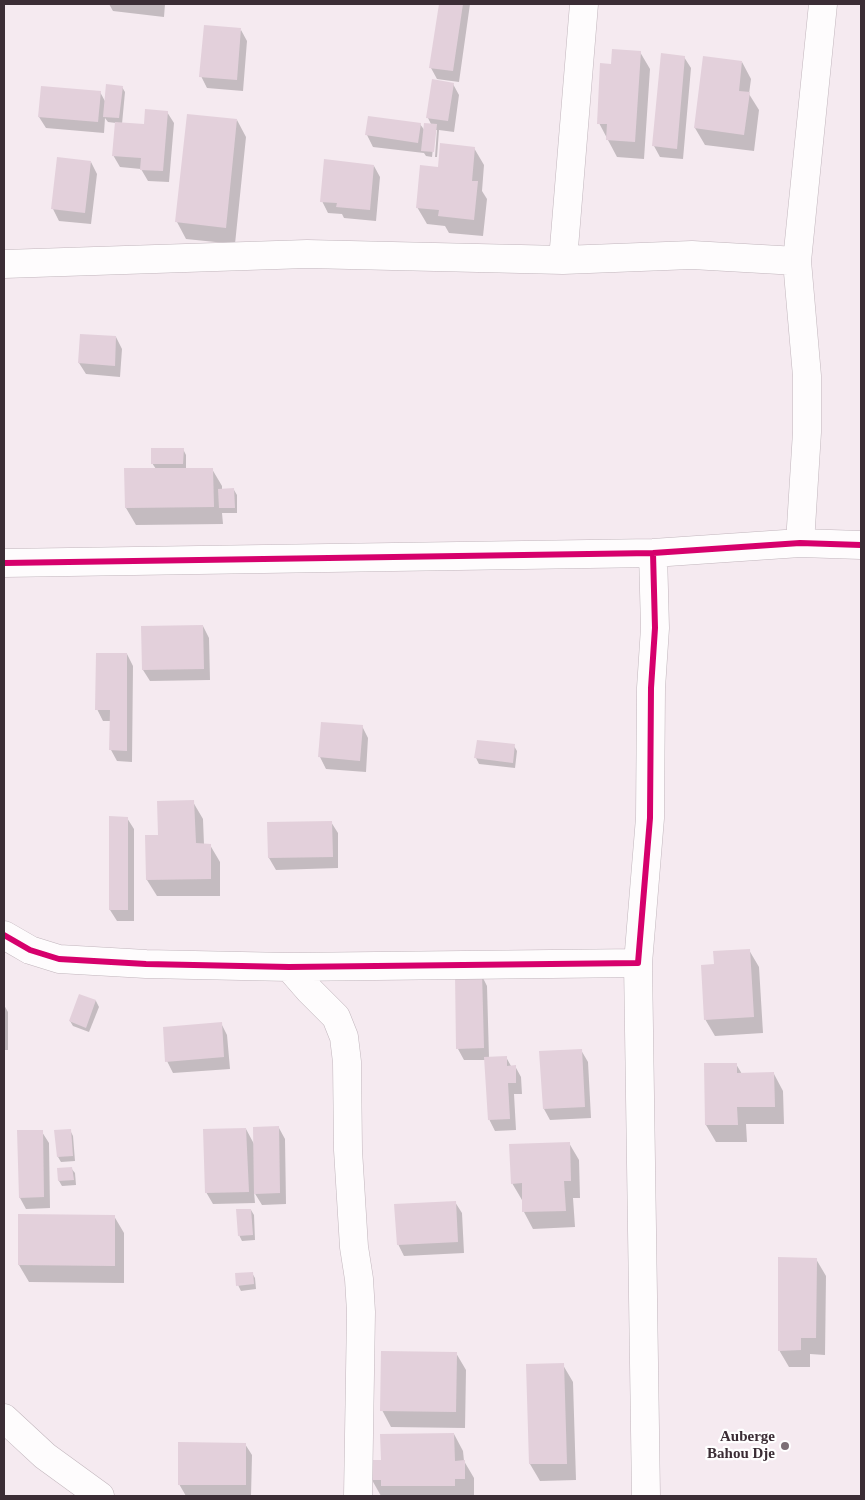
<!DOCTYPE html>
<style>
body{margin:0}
#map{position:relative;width:865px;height:1500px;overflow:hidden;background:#f5eaf0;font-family:"Times New Roman",serif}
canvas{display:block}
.frame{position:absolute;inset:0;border:5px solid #3b2d35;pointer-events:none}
</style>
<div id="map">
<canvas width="865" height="1500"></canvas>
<div class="frame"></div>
</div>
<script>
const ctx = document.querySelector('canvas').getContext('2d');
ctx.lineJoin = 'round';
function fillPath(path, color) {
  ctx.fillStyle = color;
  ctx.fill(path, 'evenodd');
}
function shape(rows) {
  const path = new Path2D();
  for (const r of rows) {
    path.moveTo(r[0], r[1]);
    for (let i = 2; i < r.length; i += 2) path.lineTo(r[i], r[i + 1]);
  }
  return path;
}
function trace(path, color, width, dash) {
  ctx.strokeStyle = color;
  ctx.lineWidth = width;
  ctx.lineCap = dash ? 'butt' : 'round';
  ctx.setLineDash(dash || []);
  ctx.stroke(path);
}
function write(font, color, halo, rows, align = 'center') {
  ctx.font = font + ' "Times New Roman",serif';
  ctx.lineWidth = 4.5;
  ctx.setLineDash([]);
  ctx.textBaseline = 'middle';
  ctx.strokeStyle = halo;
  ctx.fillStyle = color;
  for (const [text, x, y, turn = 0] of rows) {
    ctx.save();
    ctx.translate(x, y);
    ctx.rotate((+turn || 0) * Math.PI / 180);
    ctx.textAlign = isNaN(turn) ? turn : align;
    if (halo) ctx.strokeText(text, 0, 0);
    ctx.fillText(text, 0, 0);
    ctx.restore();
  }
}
const shadow = shape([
 [109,4,165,4,164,17,113,11],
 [440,4,470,4,459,82,437,79,431,68],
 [241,30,247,41,243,91,207,88,201,76],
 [640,52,650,69,644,159,617,157,599,123,612,65],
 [684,57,691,68,683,159,660,157,654,146],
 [742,62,751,79,749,94,759,110,754,151,705,145,695,128],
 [453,84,459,95,454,132,439,130,437,157,435,157,437,130,435,130,432,157,426,156,424,153,373,147,367,135,369,117,420,124,425,131,431,124,428,118],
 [122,87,125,92,122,124,145,126,167,112,174,123,169,182,148,181,141,169,120,167,113,155,116,123,108,122,105,118,104,133,46,128,39,117,100,92,106,103],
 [237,120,246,137,235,244,186,239,177,222],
 [474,148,484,165,482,191,487,199,483,236,449,233,445,226,427,224,417,207,439,168],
 [91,162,97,174,91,224,59,221,53,209],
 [374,166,380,177,376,221,344,218,342,214,328,213,322,201],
 [116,337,122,349,120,377,86,374,79,363],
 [183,449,186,455,186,469,212,469,222,486,222,490,234,490,237,495,237,513,222,513,223,524,136,525,126,508,156,469,152,463],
 [203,626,209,638,210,680,150,681,143,670],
 [127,654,133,666,132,762,117,761,111,750,111,721,103,721,97,709],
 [322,723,362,726,368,738,366,772,326,769,320,757],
 [478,741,514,746,517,751,515,768,479,764,476,758],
 [193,802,203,819,204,845,210,845,220,862,220,896,157,896,147,880,159,836],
 [127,818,134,829,134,921,117,921,110,910],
 [331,822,338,833,338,868,276,870,269,858,268,823],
 [749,950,759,967,763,1033,715,1036,705,1019],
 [481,974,487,986,489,1058,506,1057,511,1066,515,1066,521,1077,522,1094,514,1094,516,1130,495,1131,489,1119,486,1060,464,1060,458,1049],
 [80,996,96,1001,99,1007,89,1032,73,1026,70,1021],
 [4,1005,8,1012,8,1050,4,1050],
 [221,1023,227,1035,230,1069,173,1073,167,1061],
 [581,1050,588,1062,591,1118,550,1120,544,1109],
 [705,1064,736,1064,742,1074,774,1074,783,1091,784,1124,746,1124,747,1142,716,1142,706,1125],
 [279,1128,285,1139,286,1204,262,1205,254,1192,255,1203,213,1204,206,1192,246,1129,254,1144],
 [70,1130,73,1136,75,1161,61,1162,58,1157],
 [42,1132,49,1143,50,1208,26,1209,20,1198],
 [569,1143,579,1160,580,1198,573,1198,575,1227,533,1229,524,1212,523,1200,522,1200,512,1183],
 [71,1168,75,1173,76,1185,62,1186,59,1181,58,1169],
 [455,1202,462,1213,464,1253,404,1256,398,1244],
 [251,1210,254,1215,255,1240,242,1241,239,1235],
 [114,1216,124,1233,124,1283,29,1282,19,1265],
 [816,1259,826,1276,825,1355,810,1354,810,1367,789,1367,779,1350],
 [252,1273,255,1278,256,1289,241,1291,238,1285],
 [456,1353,466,1370,465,1428,391,1427,382,1410],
 [563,1365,573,1382,576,1480,540,1481,530,1464],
 [454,1434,463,1451,464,1461,474,1478,474,1496,381,1496,372,1480,382,1461],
 [245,1444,252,1455,251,1496,186,1496,179,1484]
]);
const building = shape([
 [439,4,463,4,453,71,429,68],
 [204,25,241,28,237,80,199,77],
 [612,49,641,51,635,142,606,140,607,124,597,124,600,63,611,64],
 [661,53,685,56,677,149,652,146],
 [703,56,742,61,739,91,750,92,744,135,694,128],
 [432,79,454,83,448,121,426,118],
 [106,84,123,86,119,118,103,117],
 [41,86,101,91,98,122,38,117],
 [145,109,168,111,163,171,140,170,141,158,112,156,115,122,144,124],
 [187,114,237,119,226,228,175,222],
 [368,116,421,123,418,143,365,135],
 [424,123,437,124,434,152,421,151],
 [440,143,475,147,472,181,478,181,474,220,438,216,439,210,416,208,420,165,438,167],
 [57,157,91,161,85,213,51,209],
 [324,159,374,165,370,210,336,207,337,203,320,202],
 [80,334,116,336,115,366,78,363],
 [151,448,184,448,183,464,151,464],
 [124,468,213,468,214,507,125,508],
 [234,488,235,508,219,508,218,489],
 [203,625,204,669,142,670,141,626],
 [96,653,127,653,127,751,109,750,110,710,95,710],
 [321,722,363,725,360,761,318,757],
 [477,740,515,744,513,763,474,758],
 [194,800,196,843,211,844,211,879,146,880,145,835,158,835,157,801],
 [109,816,128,817,128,910,109,910],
 [332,821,333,857,268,858,267,822],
 [750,949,754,1017,704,1020,701,965,714,964,713,951],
 [455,973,482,973,484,1048,456,1049],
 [79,994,96,1000,86,1028,69,1021],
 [222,1022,224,1057,165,1062,163,1027],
 [582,1049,585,1107,543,1109,539,1051],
 [507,1056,507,1066,516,1065,516,1083,508,1083,510,1119,488,1120,484,1057],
 [704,1063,737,1063,737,1073,774,1072,775,1107,737,1107,738,1125,705,1125],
 [279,1126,280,1193,254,1194,253,1127],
 [246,1128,249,1192,205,1193,203,1129],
 [71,1129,73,1156,57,1157,54,1130],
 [17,1130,43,1130,44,1197,19,1198],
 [570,1142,571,1181,564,1181,566,1211,522,1212,522,1183,511,1184,509,1144],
 [72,1167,74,1180,58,1181,57,1168],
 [456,1201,458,1242,397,1245,394,1204],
 [236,1209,251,1209,253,1235,238,1236],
 [18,1214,115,1215,115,1266,18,1265],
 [778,1257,817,1258,816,1338,801,1338,801,1350,778,1351],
 [253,1272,254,1284,236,1286,235,1273],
 [381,1351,457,1352,456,1412,380,1411],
 [564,1363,567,1464,529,1464,526,1364],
 [454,1433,455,1461,465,1460,465,1479,455,1479,455,1486,381,1486,381,1480,371,1480,370,1460,381,1460,380,1434],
 [178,1442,246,1443,246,1485,178,1485]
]);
const minor = shape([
 [563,260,584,4],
 [4,264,307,254,563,260,692,255,797,261],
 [800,543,807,432,807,376,797,261,823,4],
 [4,563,653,553,800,543,861,545],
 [4,935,30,950,59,959,146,964,289,967,638,963,650,818,651,688,655,628,653,553],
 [638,963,646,1496],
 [289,967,309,990,336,1017,344,1037,347,1062,348,1150,354,1247,359,1279,361,1312,358,1496],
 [4,1418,45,1456,100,1496]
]);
const cycleway = shape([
 [4,563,653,553,800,543,861,545],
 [4,935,30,950,59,959,146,964,289,967,638,963,650,818,651,688,655,628,653,553]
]);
const markers = [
 [785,1446,5,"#7c6f76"]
];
const poiNames = [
 ["Auberge",775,1437],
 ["Bahou Dje",775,1454]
];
fillPath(shadow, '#0003');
fillPath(building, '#e3d0db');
trace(minor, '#c1b5bc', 29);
trace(minor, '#fefcfd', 28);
trace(cycleway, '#d6006c', 6);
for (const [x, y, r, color] of markers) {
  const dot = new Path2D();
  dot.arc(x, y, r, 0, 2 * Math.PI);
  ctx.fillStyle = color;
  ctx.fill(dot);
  trace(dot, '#fff', 2);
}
write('bold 15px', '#3b2d35', '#fff', poiNames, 'right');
</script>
